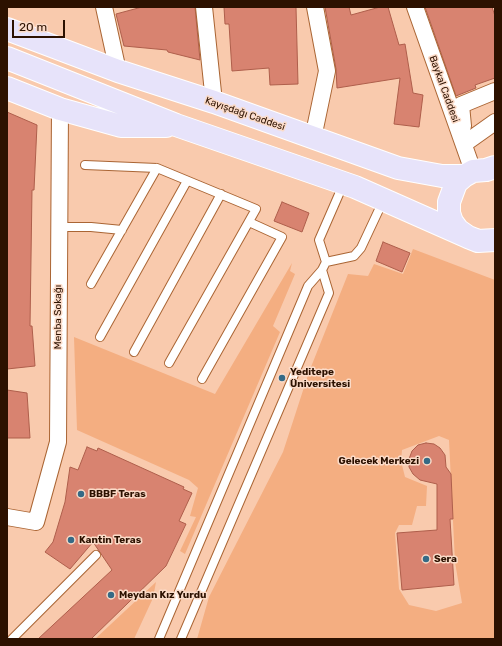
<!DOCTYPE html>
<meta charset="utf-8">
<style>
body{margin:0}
#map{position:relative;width:502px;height:646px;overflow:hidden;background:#f9caad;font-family:Rubik,sans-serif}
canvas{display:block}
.frame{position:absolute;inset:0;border:8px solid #2c1100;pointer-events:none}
.scale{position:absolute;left:12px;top:20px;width:53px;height:18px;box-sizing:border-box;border:2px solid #2c1100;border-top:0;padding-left:5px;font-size:12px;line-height:14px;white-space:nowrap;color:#2c1100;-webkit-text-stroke:3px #fbdbc8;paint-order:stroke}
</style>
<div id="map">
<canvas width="502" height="646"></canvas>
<div class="frame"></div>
<div class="scale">20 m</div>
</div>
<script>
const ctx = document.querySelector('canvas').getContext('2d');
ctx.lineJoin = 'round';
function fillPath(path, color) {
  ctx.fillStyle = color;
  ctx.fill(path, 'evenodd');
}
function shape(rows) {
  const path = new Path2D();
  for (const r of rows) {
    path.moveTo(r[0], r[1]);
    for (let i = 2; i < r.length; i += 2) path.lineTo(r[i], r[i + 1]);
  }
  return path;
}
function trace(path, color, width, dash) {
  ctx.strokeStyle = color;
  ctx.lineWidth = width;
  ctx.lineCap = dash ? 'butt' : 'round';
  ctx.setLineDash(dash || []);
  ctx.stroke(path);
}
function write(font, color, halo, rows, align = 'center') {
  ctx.font = font + ' Rubik,sans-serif';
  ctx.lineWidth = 3;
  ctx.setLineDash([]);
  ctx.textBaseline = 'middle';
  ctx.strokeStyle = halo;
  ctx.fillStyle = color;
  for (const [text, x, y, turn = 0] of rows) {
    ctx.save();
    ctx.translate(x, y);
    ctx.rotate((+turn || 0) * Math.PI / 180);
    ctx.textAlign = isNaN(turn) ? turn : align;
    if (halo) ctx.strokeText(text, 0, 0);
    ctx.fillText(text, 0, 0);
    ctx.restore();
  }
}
const green = shape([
 [413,249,495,280,495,639,197,639,209,597,283,452,309,372,348,274,368,276,374,264,403,274],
 [439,436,449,440,455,562,462,603,436,611,409,605,399,589,395,533,399,525,412,525,417,506,426,506,427,486,405,477,401,461,402,450],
 [292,263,290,271,295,274,273,326,280,332,185,554,180,551,196,517,190,516,198,488,189,480,77,430,74,337,215,394],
 [156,582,153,598,134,639,95,639]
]);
const building = shape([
 [142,7,195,7,200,60,168,52,167,50,124,46,116,14,142,7],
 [224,7,296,7,298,84,270,85,269,68,232,71,229,24,225,24,224,7],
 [325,7,349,7,351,15,380,7,388,7,399,45,405,44,413,93,423,95,419,127,394,124,400,78,337,88,336,69,325,7],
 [425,7,492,7,495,16,495,78,475,85,476,88,456,96,425,7],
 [7,112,37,125,34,190,32,190,30,326,32,326,35,366,7,369,7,112],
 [282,202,309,213,302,232,274,221,282,202],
 [383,242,410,253,402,272,376,261,383,242],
 [7,390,27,393,30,438,7,438,7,390],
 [426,443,434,444,440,448,445,455,446,467,451,474,453,519,450,519,454,585,402,590,397,533,437,530,437,484,420,480,413,474,409,467,409,459,412,451,418,445,426,443],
 [87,447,97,451,98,448,184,487,183,489,192,493,179,521,186,524,166,566,91,639,38,639,112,570,93,542,70,569,45,552,53,542,65,502,70,467,78,470,87,447]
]);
const service = shape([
 [85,165,157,168,256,209,169,363],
 [59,227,91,227,122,230],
 [326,262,354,256,361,248,383,201],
 [91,284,157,168],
 [100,337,187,181],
 [134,352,221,194],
 [202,379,282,237,249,222],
 [12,639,96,555],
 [159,639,308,286,322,270,326,262,319,240,343,185],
 [181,639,329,293,322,270]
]);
const minor = shape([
 [104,7,118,71],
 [204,7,214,102],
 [415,7,473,171],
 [463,126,461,105,495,91],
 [313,138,327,71,315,7],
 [464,144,495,122],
 [7,517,36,522,58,442,60,109]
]);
const primary = shape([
 [7,29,118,71,214,102,398,168,442,176,464,176,473,171,486,170,495,167],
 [7,58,176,125,355,187,468,237],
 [7,88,60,109,121,126,166,126],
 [464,176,456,183,449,202,449,213,452,222,458,230,468,237,478,241,495,240]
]);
const markers = [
 [282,378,4,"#356a86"],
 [427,461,4,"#356a86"],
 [81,494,4,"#356a86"],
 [71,540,4,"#356a86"],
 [426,559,4,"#356a86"],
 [111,595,4,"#356a86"]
];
const streetNames = [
 ["Baykal Caddesi",444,89,70],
 ["Kayışdağı Caddesi",245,114,19],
 ["Menba Sokağı",58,317,-90]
];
const poiNames = [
 ["Yeditepe",290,372],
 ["Üniversitesi",290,384],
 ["Gelecek Merkezi",419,461,"right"],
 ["BBBF Teras",89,494],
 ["Kantin Teras",79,540],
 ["Sera",434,559],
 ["Meydan Kız Yurdu",119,595]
];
fillPath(green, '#f4ae81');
fillPath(building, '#d88370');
trace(building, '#ae5e4b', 1);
trace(service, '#aa6534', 10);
trace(minor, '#aa6534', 18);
trace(primary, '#fff', 24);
trace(service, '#fff', 8);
trace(minor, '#fff', 16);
trace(primary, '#e7e3fa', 22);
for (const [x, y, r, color] of markers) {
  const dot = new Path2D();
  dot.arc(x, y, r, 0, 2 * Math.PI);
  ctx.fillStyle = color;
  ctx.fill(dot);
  trace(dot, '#fbdbc8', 1.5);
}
write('10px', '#2c1100', '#fbdbc8', streetNames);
write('bold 10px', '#2c1100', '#fbdbc8', poiNames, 'left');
</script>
